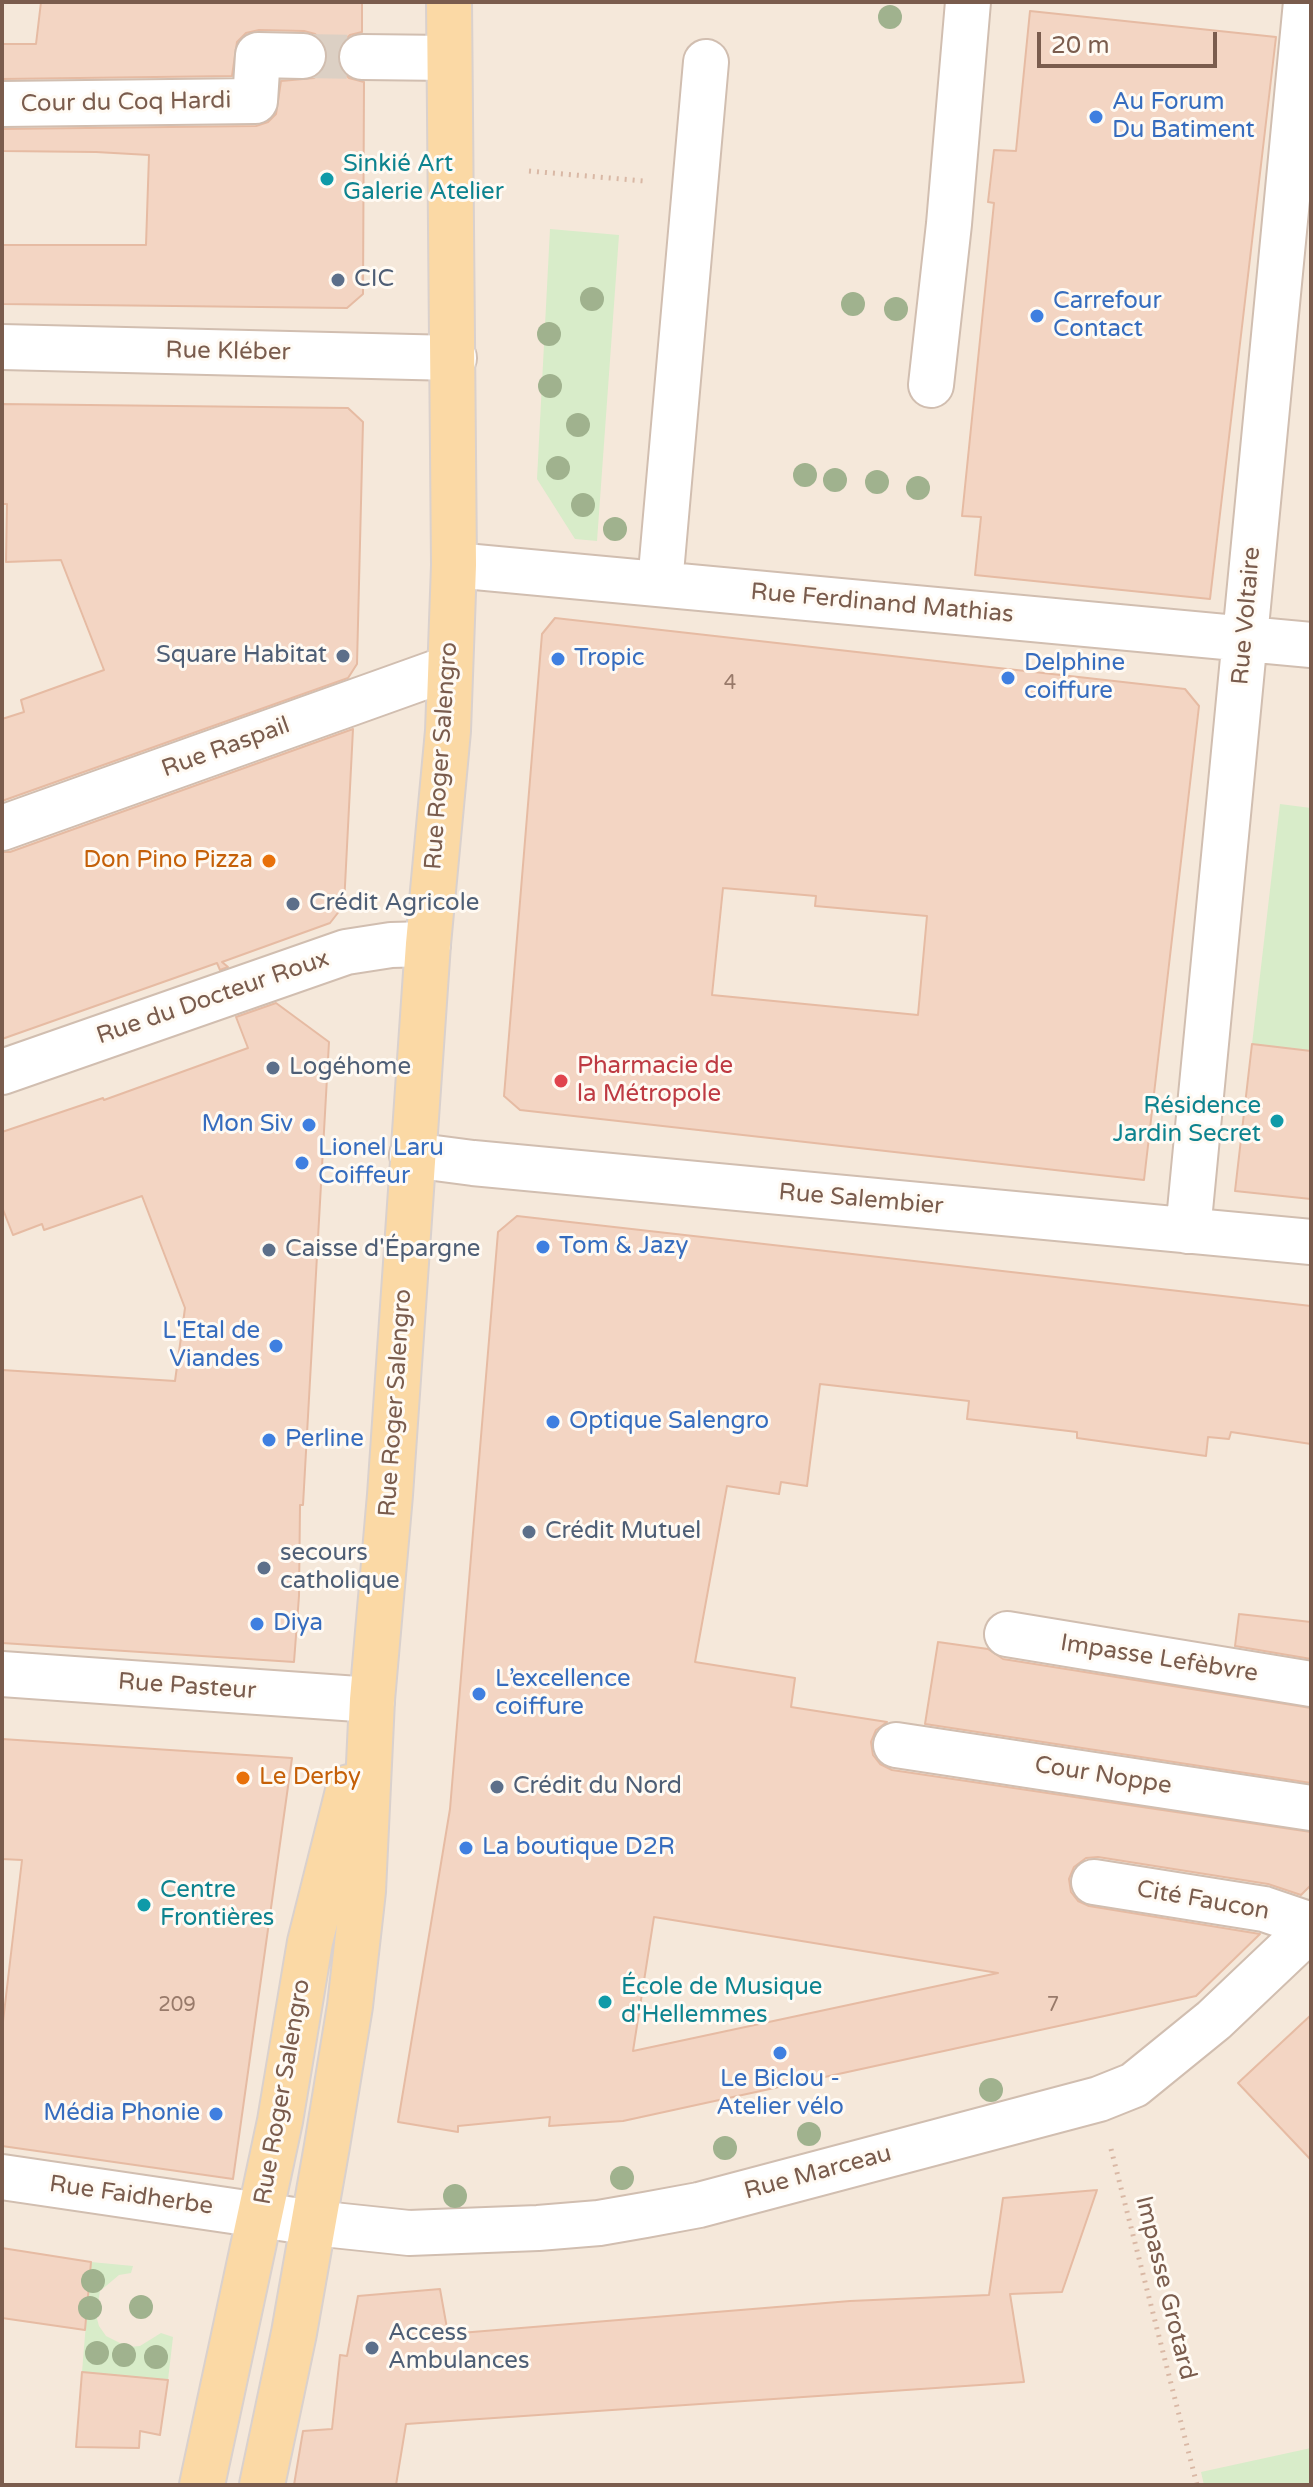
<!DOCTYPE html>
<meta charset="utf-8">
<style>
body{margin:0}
#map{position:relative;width:1313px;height:2487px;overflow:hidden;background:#fdf6ec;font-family:"Varela Round",sans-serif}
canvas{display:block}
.frame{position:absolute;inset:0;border:4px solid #7a5c4d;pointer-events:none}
.scale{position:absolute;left:1037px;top:32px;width:180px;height:36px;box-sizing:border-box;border:4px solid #7a5c4d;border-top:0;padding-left:10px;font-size:24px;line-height:28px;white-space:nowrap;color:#7a5c4d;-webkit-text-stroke:6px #fffaf3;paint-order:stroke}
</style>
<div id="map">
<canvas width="1313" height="2487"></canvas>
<div class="frame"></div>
<div class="scale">20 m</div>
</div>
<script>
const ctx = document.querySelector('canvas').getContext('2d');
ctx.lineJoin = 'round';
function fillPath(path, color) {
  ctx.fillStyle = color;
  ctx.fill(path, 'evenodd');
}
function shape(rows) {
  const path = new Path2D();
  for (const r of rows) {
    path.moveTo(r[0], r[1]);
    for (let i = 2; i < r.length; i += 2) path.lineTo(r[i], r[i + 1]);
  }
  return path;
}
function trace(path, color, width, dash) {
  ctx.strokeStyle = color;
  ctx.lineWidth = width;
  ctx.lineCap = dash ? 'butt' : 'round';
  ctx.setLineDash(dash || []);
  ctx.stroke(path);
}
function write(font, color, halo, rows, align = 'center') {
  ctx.font = font + ' "Varela Round",sans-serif';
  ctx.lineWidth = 6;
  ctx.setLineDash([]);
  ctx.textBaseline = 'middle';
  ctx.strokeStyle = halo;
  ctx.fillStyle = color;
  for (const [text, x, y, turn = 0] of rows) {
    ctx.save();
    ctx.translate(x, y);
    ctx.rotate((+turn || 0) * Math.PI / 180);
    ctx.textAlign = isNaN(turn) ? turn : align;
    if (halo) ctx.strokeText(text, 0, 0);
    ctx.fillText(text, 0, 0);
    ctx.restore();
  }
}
const residential = shape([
 [2,2,1311,2,1311,2485,2,2485]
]);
const green = shape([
 [550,229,619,235,597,541,575,539,537,479],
 [1280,804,1311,808,1311,1051,1252,1044],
 [91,2262,133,2266,131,2273,119,2275,100,2291,96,2315,99,2326,106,2336,128,2347,140,2346,161,2333,173,2337,168,2380,82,2372],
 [1311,2448,1311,2485,1204,2485,1201,2472]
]);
const building = shape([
 [41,2,362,2,362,32,350,35,341,44,337,58,341,70,349,78,364,82,363,294,347,308,2,304,2,245,146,245,149,155,96,152,2,151,2,129,256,126,268,122,276,114,281,81,314,78,324,70,328,57,324,43,315,34,304,31,259,30,246,33,237,42,232,76,2,79,2,44,36,44,41,2],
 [1030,11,1276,37,1210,599,975,575,981,517,962,516,994,203,988,202,994,150,1016,151,1030,11],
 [2,404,348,408,363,422,357,664,348,678,2,801,2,719,24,712,21,700,104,670,61,560,6,562,7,504,2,504,2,404],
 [555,618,1185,689,1199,706,1144,1180,520,1110,504,1096,542,634,555,618],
 [723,888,816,896,815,906,927,916,918,1015,712,995,723,888],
 [353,729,344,905,330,923,222,962,228,967,220,970,217,963,2,1039,2,852,10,852,353,729],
 [276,1003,329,1042,303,1505,300,1505,299,1596,294,1662,2,1643,2,1370,175,1381,185,1308,142,1196,44,1230,42,1224,13,1235,2,1207,2,1132,103,1098,104,1100,248,1048,236,1017,276,1003],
 [1252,1044,1311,1051,1311,1199,1235,1191,1252,1044],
 [517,1216,1311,1306,1311,1444,1231,1432,1229,1439,1208,1437,1206,1456,1077,1438,1077,1432,967,1419,969,1401,820,1384,807,1486,781,1482,779,1494,727,1486,695,1662,795,1678,791,1707,887,1722,876,1730,871,1742,873,1755,880,1764,892,1770,1311,1832,1311,1885,1301,1895,1268,1884,1098,1857,1086,1858,1074,1867,1069,1879,1071,1892,1078,1901,1089,1906,1260,1934,1196,1996,623,2121,549,2126,550,2117,458,2126,458,2132,398,2122,450,1809,498,1232,517,1216],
 [654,1917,998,1973,633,2051,654,1917],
 [1239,1614,1311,1622,1311,1659,1235,1646,1239,1614],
 [938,1642,988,1649,1003,1659,1311,1708,1311,1783,925,1724,938,1642],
 [2,1739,292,1758,233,2179,2,2146,2,2030,22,1860,2,1859,2,1739],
 [1311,2015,1311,2160,1238,2083,1311,2015],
 [1097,2190,1062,2292,1010,2294,1024,2382,406,2424,396,2485,294,2485,303,2431,332,2429,340,2355,347,2356,358,2296,440,2289,448,2334,850,2301,989,2295,1003,2198,1097,2190],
 [2,2248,91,2262,85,2330,2,2318,2,2248],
 [82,2372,168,2380,160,2435,140,2431,139,2448,76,2447,82,2372]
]);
const minorTunnel = shape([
 [303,56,362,57]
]);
const path = shape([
 [529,171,644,181],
 [1111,2149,1197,2485]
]);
const minor = shape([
 [362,57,449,58],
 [2,104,255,101,258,55,303,56],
 [2,347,454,358],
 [931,385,949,224,968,2],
 [454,565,1311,645],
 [660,584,706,62],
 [2,828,449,668],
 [2,1072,346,952,391,945,428,944],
 [412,1155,473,1163,1311,1242],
 [1188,1231,1306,2],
 [1007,1634,1311,1684],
 [2,1674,372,1700],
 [896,1745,1311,1808],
 [1094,1882,1264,1909,1311,1925],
 [2,2177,314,2223,409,2233,538,2228,599,2223,645,2215,699,2205,1099,2099,1134,2085,1214,2020,1311,1928]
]);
const major = shape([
 [202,2485,280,2121,310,1942,349,1787],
 [262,2485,294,2333,327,2146,350,2006,363,1891,372,1700,390,1495,428,944,448,731,454,565,449,2]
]);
const trees = [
 [890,17],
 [592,299],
 [853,304],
 [896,309],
 [549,334],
 [550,386],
 [578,425],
 [558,468],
 [805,475],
 [835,480],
 [877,482],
 [918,488],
 [583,505],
 [615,529],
 [991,2090],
 [809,2134],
 [725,2148],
 [622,2178],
 [455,2196],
 [93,2281],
 [141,2307],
 [90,2308],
 [97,2353],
 [124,2355],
 [156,2357]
];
const markers = [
 [1096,117,8,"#3f7fe0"],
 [327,179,8,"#0f9aa8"],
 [338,280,8,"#5c6f8a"],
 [1037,316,8,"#3f7fe0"],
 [343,656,8,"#5c6f8a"],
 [558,659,8,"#3f7fe0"],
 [1008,678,8,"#3f7fe0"],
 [269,861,8,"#e8710a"],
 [293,904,8,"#5c6f8a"],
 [273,1068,8,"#5c6f8a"],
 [561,1081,8,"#e0444e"],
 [1277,1121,8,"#0f9aa8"],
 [309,1125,8,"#3f7fe0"],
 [302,1163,8,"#3f7fe0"],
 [543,1247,8,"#3f7fe0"],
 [269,1250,8,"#5c6f8a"],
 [276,1346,8,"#3f7fe0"],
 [553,1422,8,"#3f7fe0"],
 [269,1440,8,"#3f7fe0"],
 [529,1532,8,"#5c6f8a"],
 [264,1568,8,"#5c6f8a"],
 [257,1624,8,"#3f7fe0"],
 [479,1694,8,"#3f7fe0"],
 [243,1778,8,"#e8710a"],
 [497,1787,8,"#5c6f8a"],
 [466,1848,8,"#3f7fe0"],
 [144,1905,8,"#0f9aa8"],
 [605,2002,8,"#0f9aa8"],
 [780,2053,8,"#3f7fe0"],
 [216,2114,8,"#3f7fe0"],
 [372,2348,8,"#5c6f8a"]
];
const numberNames = [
 ["4",730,684],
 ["209",177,2006],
 ["7",1053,2006]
];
const streetNames = [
 ["Cour du Coq Hardi",126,103,-1],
 ["Rue Kléber",228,352,1],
 ["Rue Ferdinand Mathias",882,604,5],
 ["Rue Voltaire",1247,616,-85],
 ["Rue Raspail",226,748,-20],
 ["Rue Roger Salengro",442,756,-86],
 ["Rue du Docteur Roux",213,998,-19],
 ["Rue Salembier",861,1200,5],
 ["Rue Roger Salengro",396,1403,-86],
 ["Impasse Lefèbvre",1159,1659,9],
 ["Rue Pasteur",187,1687,4],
 ["Cour Noppe",1103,1776,9],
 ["Cité Faucon",1203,1901,10],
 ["Rue Roger Salengro",283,2092,-80],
 ["Rue Marceau",818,2173,-15],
 ["Rue Faidherbe",131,2196,8],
 ["Impasse Grotard",1165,2288,76]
];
const shopNames = [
 ["Au Forum",1112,103],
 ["Du Batiment",1112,131],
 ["Carrefour",1053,302],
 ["Contact",1053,330],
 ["Tropic",574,659],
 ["Delphine",1024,664],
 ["coiffure",1024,692],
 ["Mon Siv",293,1125,"right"],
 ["Lionel Laru",318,1149],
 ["Coiffeur",318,1177],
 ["Tom & Jazy",559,1247],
 ["L'Etal de",260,1332,"right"],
 ["Viandes",260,1360,"right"],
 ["Optique Salengro",569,1422],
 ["Perline",285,1440],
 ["Diya",273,1624],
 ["L’excellence",495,1680],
 ["coiffure",495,1708],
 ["La boutique D2R",482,1848],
 ["Le Biclou -",780,2080,"center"],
 ["Atelier vélo",780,2108,"center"],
 ["Média Phonie",200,2114,"right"]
];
const cultureNames = [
 ["Sinkié Art",343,165],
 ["Galerie Atelier",343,193],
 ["Résidence",1261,1107,"right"],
 ["Jardin Secret",1261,1135,"right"],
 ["Centre",160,1891],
 ["Frontières",160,1919],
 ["École de Musique",621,1988],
 ["d'Hellemmes",621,2016]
];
const serviceNames = [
 ["CIC",354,280],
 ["Square Habitat",327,656,"right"],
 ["Crédit Agricole",309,904],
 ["Logéhome",289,1068],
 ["Caisse d'Épargne",285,1250],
 ["Crédit Mutuel",545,1532],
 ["secours",280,1554],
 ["catholique",280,1582],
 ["Crédit du Nord",513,1787],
 ["Access",388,2334],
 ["Ambulances",388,2362]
];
const foodNames = [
 ["Don Pino Pizza",253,861],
 ["Le Derby",259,1778,"left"]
];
const healthNames = [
 ["Pharmacie de",577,1067],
 ["la Métropole",577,1095]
];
fillPath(residential, '#f5e8da');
fillPath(green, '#d8ecc9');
fillPath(building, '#f3d5c3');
trace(building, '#e6bba3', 2);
trace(minorTunnel, '#dcd0c4', 44, [44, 22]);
trace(minor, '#d1beb0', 48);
trace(major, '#dad1cd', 48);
trace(path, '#d9b8a5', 5, [2, 6]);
trace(minor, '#fff', 44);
trace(major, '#fbd9a5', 44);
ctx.fillStyle = '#a0b28e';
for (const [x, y] of trees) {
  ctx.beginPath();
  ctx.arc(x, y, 12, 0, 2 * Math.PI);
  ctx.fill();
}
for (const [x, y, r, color] of markers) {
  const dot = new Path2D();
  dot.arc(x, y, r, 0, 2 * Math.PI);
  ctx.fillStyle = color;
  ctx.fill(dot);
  trace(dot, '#fffaf3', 3);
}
write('20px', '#987a6a', null, numberNames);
write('24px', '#7a5c4d', '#fffaf3', streetNames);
write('24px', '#366cbe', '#fffaf3', shopNames, 'left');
write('24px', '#0d838f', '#fffaf3', cultureNames, 'left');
write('24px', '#4e5e75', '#fffaf3', serviceNames, 'left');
write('24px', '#c56008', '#fffaf3', foodNames, 'right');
write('24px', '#be3a42', '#fffaf3', healthNames, 'left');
</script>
